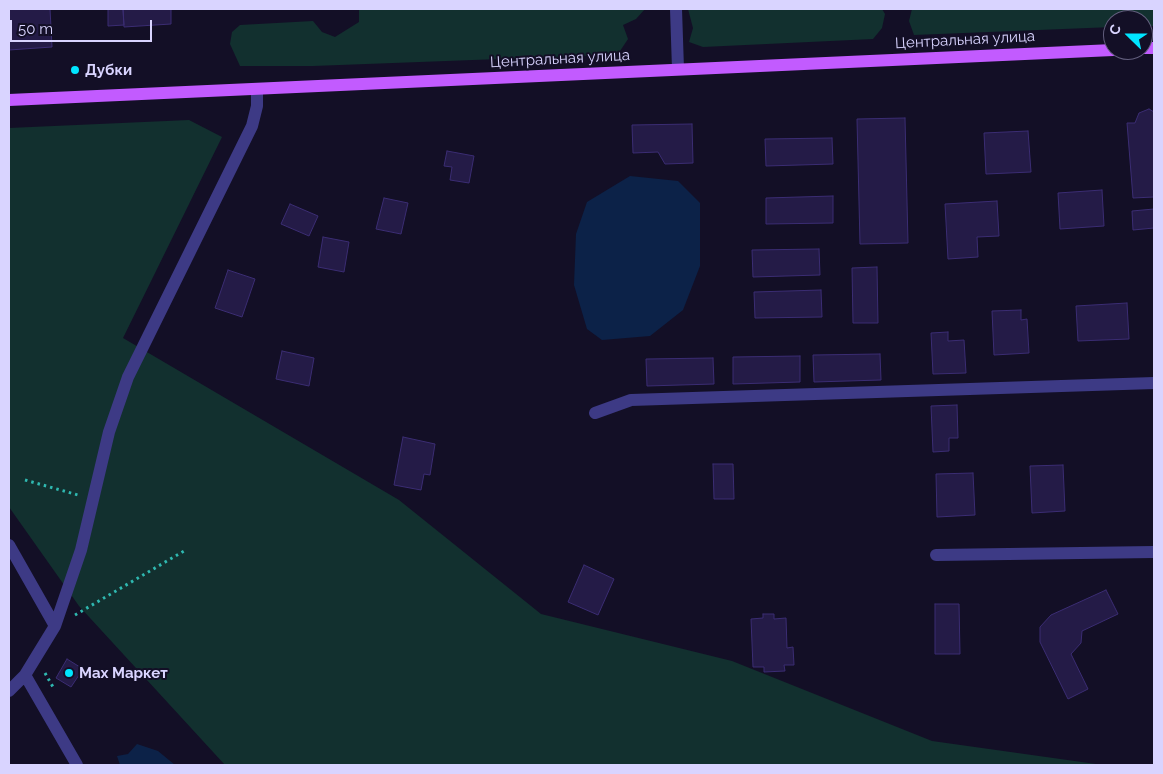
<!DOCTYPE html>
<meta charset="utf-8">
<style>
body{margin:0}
#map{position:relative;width:1163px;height:774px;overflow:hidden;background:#130f26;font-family:Raleway,sans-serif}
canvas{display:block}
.frame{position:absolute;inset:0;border:10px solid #d9d4ff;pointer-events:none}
.north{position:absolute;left:1103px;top:10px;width:50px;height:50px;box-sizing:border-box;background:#130f26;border:1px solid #625e7d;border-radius:50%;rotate:292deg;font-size:14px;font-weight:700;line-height:20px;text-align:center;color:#d9d4ff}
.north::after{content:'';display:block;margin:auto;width:18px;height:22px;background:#00e5ff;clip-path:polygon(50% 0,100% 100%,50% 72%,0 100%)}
.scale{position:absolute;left:10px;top:20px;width:142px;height:22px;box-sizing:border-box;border:2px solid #d9d4ff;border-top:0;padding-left:6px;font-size:15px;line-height:18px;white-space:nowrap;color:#d9d4ff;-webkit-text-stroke:4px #130f26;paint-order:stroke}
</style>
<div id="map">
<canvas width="1163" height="774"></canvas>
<div class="frame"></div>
<div class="north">С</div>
<div class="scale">50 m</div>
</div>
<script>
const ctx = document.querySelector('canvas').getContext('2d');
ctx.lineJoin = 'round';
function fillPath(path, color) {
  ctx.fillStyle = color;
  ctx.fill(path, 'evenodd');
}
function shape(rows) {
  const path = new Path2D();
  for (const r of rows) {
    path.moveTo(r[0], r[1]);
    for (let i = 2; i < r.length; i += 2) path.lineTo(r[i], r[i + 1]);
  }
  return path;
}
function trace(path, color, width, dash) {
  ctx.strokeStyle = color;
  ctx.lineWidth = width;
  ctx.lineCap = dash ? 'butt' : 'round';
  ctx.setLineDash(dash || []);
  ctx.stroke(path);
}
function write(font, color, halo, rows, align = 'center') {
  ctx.font = font + ' Raleway,sans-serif';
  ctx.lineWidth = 4;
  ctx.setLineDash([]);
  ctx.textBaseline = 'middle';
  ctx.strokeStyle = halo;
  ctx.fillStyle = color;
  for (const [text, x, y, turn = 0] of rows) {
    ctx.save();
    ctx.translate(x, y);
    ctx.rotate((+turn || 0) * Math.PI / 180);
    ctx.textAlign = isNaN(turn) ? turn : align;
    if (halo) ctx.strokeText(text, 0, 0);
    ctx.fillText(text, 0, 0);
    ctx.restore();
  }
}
const green = shape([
 [359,9,645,9,636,19,623,25,628,39,620,51,606,55,313,66,240,66,230,44,232,32,240,25,313,21,322,32,335,37,359,22],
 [688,9,882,9,885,14,882,28,873,39,703,47,689,42,693,28],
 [912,9,1154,9,1154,26,1143,26,1143,20,1113,20,1113,27,914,35,909,21],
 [189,120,222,137,123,338,399,500,541,614,732,661,932,741,1103,765,225,765,79,606,9,507,9,128]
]);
const water = shape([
 [630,176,678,181,700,203,700,266,683,310,650,336,602,340,587,329,574,285,576,234,587,202],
 [137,744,158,751,175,765,120,765,117,756,128,754]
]);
const building = shape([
 [9,9,50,9,52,47,9,50,9,9],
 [108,9,123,9,124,25,108,26,108,9],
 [123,9,171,9,171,24,124,27,123,9],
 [1149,109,1154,112,1154,197,1133,198,1127,123,1135,123,1139,113,1149,109],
 [905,118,908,243,860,244,857,119,905,118],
 [692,124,693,163,665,164,658,152,633,153,632,125,692,124],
 [1028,131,1031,172,986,174,984,133,1028,131],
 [832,138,833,164,766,166,765,139,832,138],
 [447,151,474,156,469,183,450,180,452,167,444,166,447,151],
 [1102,190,1104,226,1060,229,1058,193,1102,190],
 [833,196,833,223,766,224,766,198,833,196],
 [384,198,408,203,401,234,376,229,384,198],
 [997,201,999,236,977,237,978,257,948,259,945,204,997,201],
 [290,204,318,216,309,236,281,224,290,204],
 [1154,209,1154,228,1133,230,1132,211,1154,209],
 [323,237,349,242,344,272,318,267,323,237],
 [819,249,820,275,753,277,752,250,819,249],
 [877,267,878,323,853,323,852,268,877,267],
 [228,270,255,279,242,317,215,308,228,270],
 [821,290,822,317,755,318,754,292,821,290],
 [1127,303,1129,339,1078,341,1076,306,1127,303],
 [1021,310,1021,320,1027,319,1029,353,994,355,992,311,1021,310],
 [948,332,948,341,964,340,966,373,933,374,931,333,948,332],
 [282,351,314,358,309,386,276,379,282,351],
 [880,354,881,380,814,382,813,355,880,354],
 [800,356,800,382,733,384,733,357,800,356],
 [713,358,714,384,647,386,646,359,713,358],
 [957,405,958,438,949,438,949,451,933,452,931,406,957,405],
 [403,437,435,444,430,475,424,474,421,490,394,485,403,437],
 [713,464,733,464,734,499,714,499,713,464],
 [1063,465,1065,511,1032,513,1030,466,1063,465],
 [973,473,975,515,937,517,936,474,973,473],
 [584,565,614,579,598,615,568,602,584,565],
 [1106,590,1118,614,1082,631,1081,643,1071,654,1088,689,1068,699,1040,642,1040,627,1051,615,1106,590],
 [935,604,959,604,960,654,935,654,935,604],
 [763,614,774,614,774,619,786,618,787,648,793,647,794,665,784,665,785,671,764,672,764,667,753,667,751,619,763,618,763,614],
 [67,659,83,669,71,687,56,678,67,659]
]);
const path = shape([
 [25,480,78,495],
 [75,615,184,551],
 [45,673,53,687]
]);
const minor = shape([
 [676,9,678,69],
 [595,413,631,400,1154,383],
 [9,545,55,626],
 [936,555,1154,552],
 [25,675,77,765],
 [9,691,25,675,55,626,81,550,109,432,128,377,252,126,257,106,257,89]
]);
const major = shape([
 [1143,48,1154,48],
 [9,100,1113,50]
]);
const markers = [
 [75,70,5,"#00e5ff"],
 [69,673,5,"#00e5ff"]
];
const streetNames = [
 ["Центральная улица",965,40,-3],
 ["Центральная улица",560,59,-3]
];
const poiNames = [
 ["Дубки",85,70],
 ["Мах Маркет",79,673]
];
fillPath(green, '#12302f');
fillPath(water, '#0c2248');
fillPath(building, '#241b47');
trace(building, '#3b2d73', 1);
trace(path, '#2fb8b0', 3, [2.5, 4]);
trace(minor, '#3d3a85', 12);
trace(major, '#c25bff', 12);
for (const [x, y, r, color] of markers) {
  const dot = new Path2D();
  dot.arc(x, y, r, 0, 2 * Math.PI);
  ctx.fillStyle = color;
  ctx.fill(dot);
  trace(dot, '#130f26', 2);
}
write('15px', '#d9d4ff', '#130f26', streetNames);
write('bold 15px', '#d9d4ff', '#130f26', poiNames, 'left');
</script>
